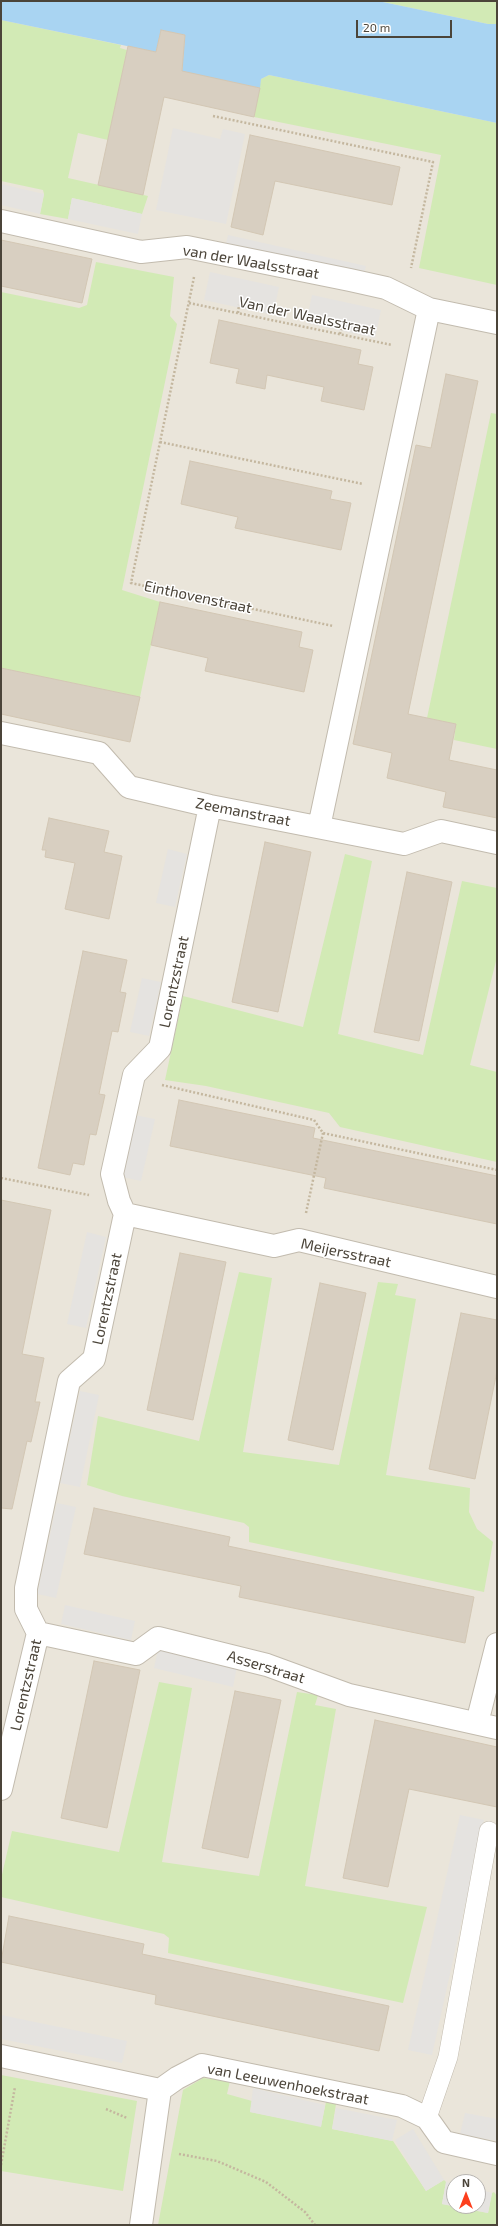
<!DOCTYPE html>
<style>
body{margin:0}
#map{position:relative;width:498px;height:2226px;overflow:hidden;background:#f6f3ec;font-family:"Exo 2",sans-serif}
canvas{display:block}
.frame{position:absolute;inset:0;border:2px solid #4b4439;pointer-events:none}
.north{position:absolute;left:446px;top:2174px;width:40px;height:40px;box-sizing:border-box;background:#fff;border:1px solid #b7b4b0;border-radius:50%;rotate:0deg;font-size:11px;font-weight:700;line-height:16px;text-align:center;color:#4b4439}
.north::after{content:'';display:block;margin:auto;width:14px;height:18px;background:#fc3f1d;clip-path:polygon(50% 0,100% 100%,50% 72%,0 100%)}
.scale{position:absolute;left:356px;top:20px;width:96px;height:18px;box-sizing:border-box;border:2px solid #4b4439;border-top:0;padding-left:5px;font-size:12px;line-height:14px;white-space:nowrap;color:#4b4439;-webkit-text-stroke:3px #fff;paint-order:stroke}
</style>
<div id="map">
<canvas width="498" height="2226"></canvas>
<div class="frame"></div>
<div class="north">N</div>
<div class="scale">20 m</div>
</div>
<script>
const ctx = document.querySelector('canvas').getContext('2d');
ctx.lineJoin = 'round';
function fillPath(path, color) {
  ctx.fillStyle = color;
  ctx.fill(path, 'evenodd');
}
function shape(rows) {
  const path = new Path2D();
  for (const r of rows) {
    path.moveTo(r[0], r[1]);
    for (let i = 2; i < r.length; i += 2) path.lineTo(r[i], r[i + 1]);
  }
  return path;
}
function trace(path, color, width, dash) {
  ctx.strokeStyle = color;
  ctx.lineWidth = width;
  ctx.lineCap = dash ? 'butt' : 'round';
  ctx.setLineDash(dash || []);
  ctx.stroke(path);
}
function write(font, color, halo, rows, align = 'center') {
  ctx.font = font + ' "Exo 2",sans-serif';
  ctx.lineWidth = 3;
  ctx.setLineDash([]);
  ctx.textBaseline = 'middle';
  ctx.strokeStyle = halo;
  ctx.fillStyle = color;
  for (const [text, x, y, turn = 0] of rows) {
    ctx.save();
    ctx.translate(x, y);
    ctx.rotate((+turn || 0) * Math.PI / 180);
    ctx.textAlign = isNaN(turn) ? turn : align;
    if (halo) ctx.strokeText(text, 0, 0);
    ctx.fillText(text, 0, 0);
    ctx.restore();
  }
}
const residential = shape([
 [1,1,497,1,497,2225,1,2225],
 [454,2182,478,2182,478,2206,454,2206]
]);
const green = shape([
 [378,1,497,1,497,24,488,24],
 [1,20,121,45,120,48,127,50,108,140,78,133,68,178,148,196,142,214,72,198,68,219,40,214,44,194,43,190,1,181],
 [269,75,497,123,497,285,419,268,441,155,254,117,261,79],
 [96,262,174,277,170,316,177,324,122,590,160,602,140,697,1,668,1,292,79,308,87,305],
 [491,413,497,414,497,749,454,740,456,724,427,718],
 [345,854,372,861,338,1034,423,1055,462,881,497,888,497,957,470,1065,497,1072,497,1162,340,1127,329,1113,206,1086,165,1080,183,996,303,1027],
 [239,1272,272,1278,243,1452,339,1465,378,1282,398,1284,395,1295,416,1299,386,1475,470,1488,469,1512,477,1529,493,1542,484,1592,249,1542,249,1527,244,1523,122,1496,87,1485,98,1416,199,1441],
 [159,1682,192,1688,162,1862,259,1876,297,1692,318,1695,315,1705,336,1709,305,1886,427,1907,403,2003,168,1953,169,1938,164,1934,1,1897,1,1879,12,1831,119,1852],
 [1,2075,137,2101,123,2191,1,2171],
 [203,2078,230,2081,227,2094,252,2101,250,2112,321,2126,326,2102,336,2104,332,2129,393,2141,426,2191,444,2180,446,2182,442,2204,488,2213,492,2193,494,2192,497,2196,497,2225,158,2225,183,2090]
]);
const parking = shape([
 [173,128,220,139,223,129,245,134,226,224,156,210],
 [1,184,44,194,40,214,1,205],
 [72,198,142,214,138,234,68,219],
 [228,235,366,266,364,274,226,243],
 [210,272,279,287,273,315,204,300],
 [312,295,381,310,375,338,306,323],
 [168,849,187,854,175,907,156,903],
 [142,978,161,982,149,1036,130,1032],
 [135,1115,155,1119,141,1181,122,1177],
 [87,1232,106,1237,86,1328,67,1324],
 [80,1391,99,1395,80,1487,60,1483],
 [57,1503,76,1507,56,1598,37,1594],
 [65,1605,135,1621,131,1640,61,1624],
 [158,1649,237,1667,233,1687,154,1668],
 [460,1815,484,1820,432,2055,408,2050],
 [1,2015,127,2041,122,2063,1,2039],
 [253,2088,325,2105,321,2127,250,2112],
 [336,2108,397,2120,392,2141,332,2129],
 [465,2113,497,2119,497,2141,460,2134],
 [413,2129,444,2180,426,2191,395,2140],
 [446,2182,454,2184,454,2206,478,2206,478,2189,492,2193,488,2213,442,2204]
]);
const water = shape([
 [1,1,378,1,488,24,497,24,497,123,269,75,261,79,260,88,182,72,185,35,161,30,156,52,1,20]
]);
const building = shape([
 [161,30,185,35,182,71,260,88,254,117,164,97,143,195,98,185,128,46,156,52,161,30],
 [250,135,400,167,392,205,275,181,263,235,231,227,250,135],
 [1,240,92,259,82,303,1,286,1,240],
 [219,320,361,350,358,364,373,367,364,410,321,401,324,387,295,381,267,375,265,389,236,383,239,369,210,363,219,320],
 [446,374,478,381,408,714,456,724,449,760,497,770,497,818,443,807,446,792,387,778,392,753,353,744,416,445,431,448,446,374],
 [190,461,332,491,330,499,351,503,341,550,235,528,238,517,181,504,190,461],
 [160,602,302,632,299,647,313,650,304,692,205,671,208,658,151,645,160,602],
 [1,668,140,697,130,742,1,714,1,668],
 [49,818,109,831,104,852,122,856,109,919,65,909,75,863,45,857,46,850,42,850,49,818],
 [265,842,311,852,278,1012,232,1002,265,842],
 [407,872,452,882,419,1041,374,1032,407,872],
 [83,951,127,960,120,992,126,993,118,1032,112,1031,99,1094,105,1095,96,1135,90,1134,84,1165,73,1163,70,1175,38,1168,83,951],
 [179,1100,315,1128,313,1138,497,1176,497,1224,324,1188,326,1178,170,1146,179,1100],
 [1,1200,51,1210,22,1354,44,1358,35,1402,40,1402,31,1442,27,1441,12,1509,1,1508,1,1200],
 [180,1253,226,1262,193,1420,147,1410,180,1253],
 [320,1283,366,1293,333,1450,288,1440,320,1283],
 [461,1313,497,1320,497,1371,475,1479,429,1469,461,1313],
 [94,1508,230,1537,228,1546,474,1597,465,1643,239,1597,241,1586,84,1554,94,1508],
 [94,1661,140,1670,107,1828,61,1818,94,1661],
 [235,1691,281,1700,248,1858,202,1848,235,1691],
 [375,1720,497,1747,497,1807,409,1789,388,1887,343,1878,375,1720],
 [9,1916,144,1944,142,1954,389,2006,379,2051,155,2004,156,1995,1,1962,9,1916]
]);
const path = shape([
 [213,116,433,162,411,268],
 [194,277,131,583,333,626],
 [189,303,392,345],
 [238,313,239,305],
 [340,334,342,327],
 [160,442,363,484],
 [162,1085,314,1120,323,1133,497,1170],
 [1,1178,89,1195],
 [306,1213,323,1133],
 [106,2109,127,2118],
 [179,2154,217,2161,266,2182,305,2212,315,2225],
 [1,2165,15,2087]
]);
const lane = shape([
 [427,2118,448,2057,489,1831]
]);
const street = shape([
 [1,221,141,252,187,247,350,280,386,288,429,309,497,323],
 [1,733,99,753,129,787,210,806,404,844,441,831,497,843],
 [319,827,429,309],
 [125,1214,274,1246,299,1240,497,1287],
 [38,1633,136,1654,158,1638,267,1665,349,1695,497,1728],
 [477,1723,497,1644],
 [1,1789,38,1633,26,1609,26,1588,69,1381,94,1359,125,1214,119,1201,112,1174,134,1075,160,1048,210,806],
 [1,2056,160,2090,177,2078,202,2065,402,2106,427,2118,444,2142,497,2154],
 [141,2225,160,2090]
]);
const streetNames = [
 ["van der Waalsstraat",251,262,10],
 ["Van der Waalsstraat",307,316,12],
 ["Einthovenstraat",198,597,12],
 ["Zeemanstraat",243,812,11],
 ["Lorentzstraat",174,982,-78],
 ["Meijersstraat",346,1253,12],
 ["Lorentzstraat",107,1299,-78],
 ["Asserstraat",266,1667,17],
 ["Lorentzstraat",26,1685,-77],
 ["van Leeuwenhoekstraat",288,2084,11]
];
fillPath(residential, '#eae5da');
fillPath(green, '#d2eab5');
fillPath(parking, '#e5e3e0');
fillPath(water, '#a9d4f2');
fillPath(building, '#d8cfc1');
trace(building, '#d3c7b4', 1);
trace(lane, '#c2bbae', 20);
trace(street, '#c2bbae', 24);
trace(path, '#c4b79f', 2.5, [2, 2]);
trace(lane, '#fff', 19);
trace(street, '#fff', 22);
write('15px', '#4b4439', '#fff', streetNames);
</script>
